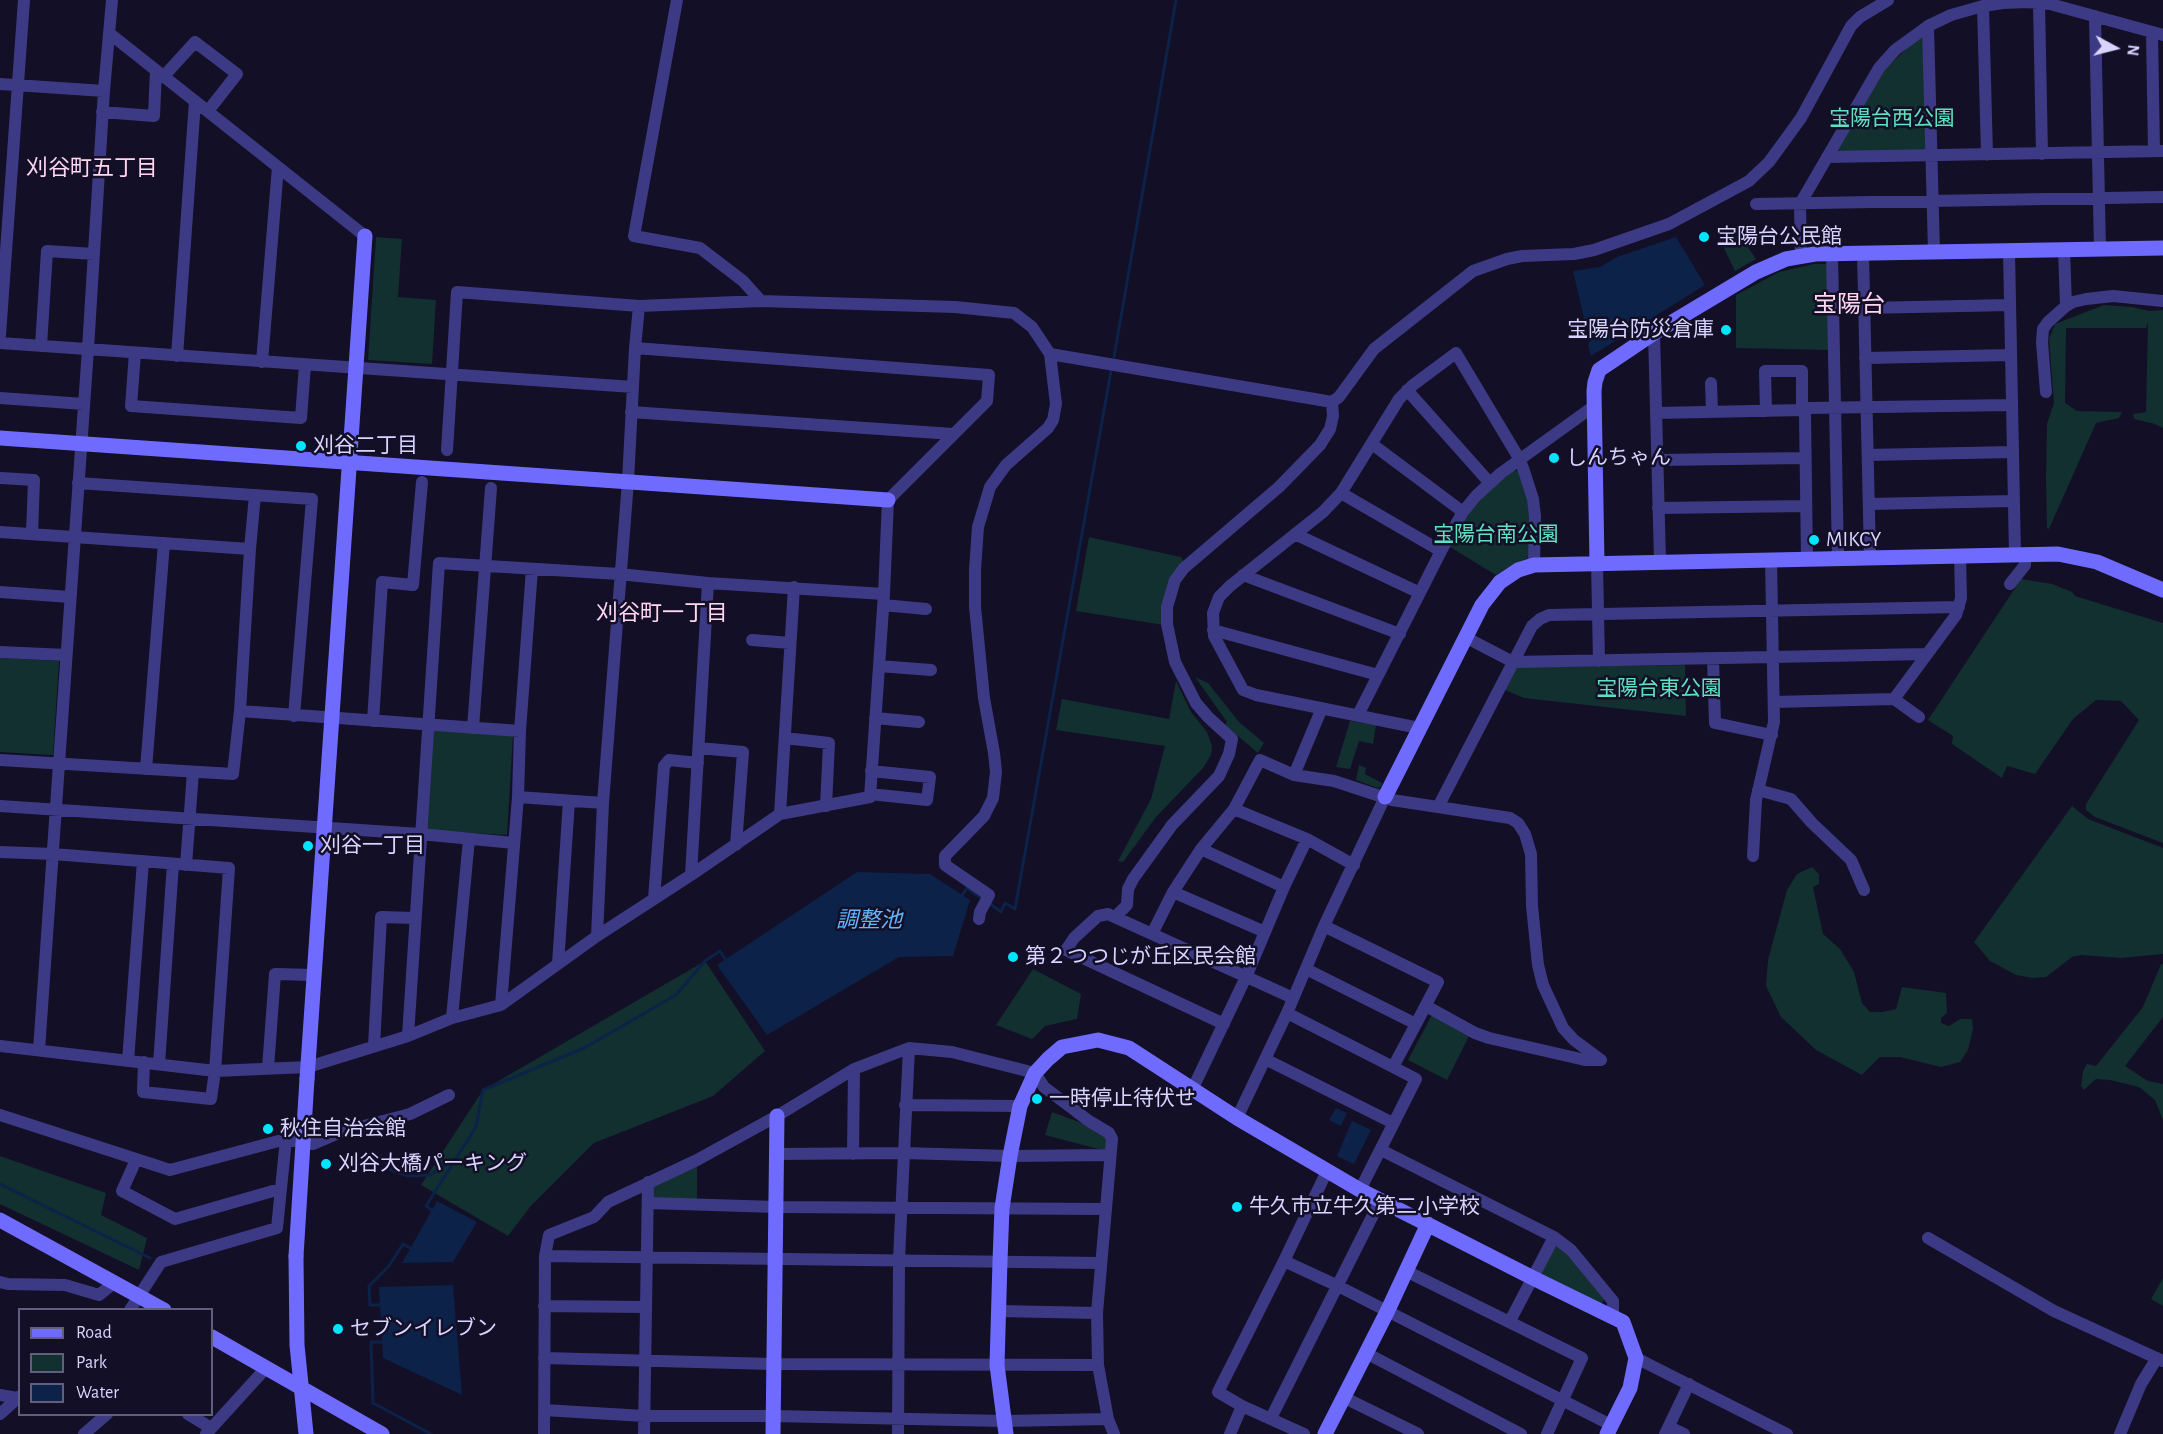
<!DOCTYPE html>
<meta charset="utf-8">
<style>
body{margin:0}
#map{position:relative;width:2163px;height:1434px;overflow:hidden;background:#130f26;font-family:"Alegreya Sans",sans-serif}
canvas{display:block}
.legend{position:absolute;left:18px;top:1308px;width:195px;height:108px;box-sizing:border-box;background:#130f26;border:2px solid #625e7d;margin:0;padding:8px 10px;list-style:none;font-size:18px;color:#d9d4ff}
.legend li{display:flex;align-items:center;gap:12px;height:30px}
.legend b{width:30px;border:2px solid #625e7d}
.north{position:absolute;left:2085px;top:18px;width:60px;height:60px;-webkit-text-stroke:4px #130f26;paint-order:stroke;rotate:97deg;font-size:16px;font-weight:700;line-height:24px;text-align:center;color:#d9d4ff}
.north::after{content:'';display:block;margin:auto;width:21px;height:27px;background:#d9d4ff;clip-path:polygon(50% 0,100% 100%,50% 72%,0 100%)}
</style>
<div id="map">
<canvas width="2163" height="1434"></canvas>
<ul class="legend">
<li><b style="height:8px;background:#6f6bff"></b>Road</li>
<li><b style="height:16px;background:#12302f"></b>Park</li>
<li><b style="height:16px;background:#0c2248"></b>Water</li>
</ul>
<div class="north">N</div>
</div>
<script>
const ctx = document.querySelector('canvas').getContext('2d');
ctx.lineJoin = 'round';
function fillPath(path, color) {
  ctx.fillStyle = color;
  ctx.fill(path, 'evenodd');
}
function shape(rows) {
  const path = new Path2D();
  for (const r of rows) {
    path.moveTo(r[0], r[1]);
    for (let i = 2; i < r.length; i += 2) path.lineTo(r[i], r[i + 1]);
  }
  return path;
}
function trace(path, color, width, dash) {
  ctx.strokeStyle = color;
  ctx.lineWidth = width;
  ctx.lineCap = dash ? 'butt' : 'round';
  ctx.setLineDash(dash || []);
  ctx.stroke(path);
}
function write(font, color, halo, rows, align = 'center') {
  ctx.font = font + ' "Alegreya Sans","Noto Sans JP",sans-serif';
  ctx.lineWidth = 5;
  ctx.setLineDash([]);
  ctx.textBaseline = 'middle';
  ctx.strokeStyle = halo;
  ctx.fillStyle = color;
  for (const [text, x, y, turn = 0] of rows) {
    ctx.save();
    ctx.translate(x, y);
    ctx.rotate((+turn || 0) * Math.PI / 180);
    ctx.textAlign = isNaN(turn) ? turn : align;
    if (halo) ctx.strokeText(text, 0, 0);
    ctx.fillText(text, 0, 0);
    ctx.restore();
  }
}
const green = shape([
 [1920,36,1924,39,1927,147,1923,152,1841,153,1838,148,1883,71],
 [1739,234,1756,259,1735,271,1722,244],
 [376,237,402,239,398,297,436,300,432,364,368,360],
 [1814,264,1829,264,1830,350,1736,348,1736,295,1779,272],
 [2104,305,2132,307,2149,311,2163,310,2163,428,2155,424,2134,419,2133,414,2146,412,2148,322,2146,328,2066,328,2065,403,2077,411,2122,412,2119,418,2096,423,2049,529,2047,528,2046,479,2047,424,2054,403,2049,339,2055,324],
 [1513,470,1519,471,1527,494,1530,514,1530,555,1527,559,1511,565,1496,575,1450,547,1471,511,1487,493],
 [1089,537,1181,557,1183,561,1164,625,1076,611],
 [2021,579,2052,584,2072,592,2075,596,2163,623,2163,843,2095,817,2086,810,2086,804,2139,720,2121,701,2096,700,2073,719,2035,774,2007,766,2002,778,1952,744,1953,736,1928,720],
 [0,658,59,661,53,755,0,752],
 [1685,665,1686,716,1524,698,1505,690,1516,667],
 [1195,677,1208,683,1239,722,1264,743,1258,753,1225,725,1227,722],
 [1176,681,1191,712,1207,732,1212,746,1211,755,1203,768,1156,817,1123,862,1118,861,1151,799,1165,746,1056,730,1062,699,1169,719],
 [1350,721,1376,725,1373,744,1359,741,1350,769,1336,767],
 [431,730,513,735,507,835,425,830],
 [1359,765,1366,768,1365,774,1382,783,1381,786,1378,788,1356,780],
 [2072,806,2088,819,2163,848,2163,954,2121,958,2081,955,2072,957,2046,977,2032,978,2016,975,1990,961,1974,942],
 [1812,867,1819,874,1819,884,1813,887,1823,934,1840,949,1854,972,1862,1003,1870,1012,1882,1012,1896,1009,1902,987,1946,993,1947,1013,1941,1018,1941,1023,1949,1026,1960,1019,1972,1019,1973,1029,1968,1050,1960,1062,1941,1067,1900,1057,1880,1057,1862,1075,1816,1050,1781,1017,1766,986,1768,960,1787,890,1797,874],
 [705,961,765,1051,713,1096,594,1143,530,1207,508,1236,421,1185,483,1090],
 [2161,964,2163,964,2163,1017,2125,1066,2148,1081,2163,1084,2163,1120,2155,1100,2139,1087,2110,1080,2096,1079,2084,1090,2081,1086,2083,1071,2087,1064,2096,1066,2143,1007],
 [1033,969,1081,994,1077,1019,1045,1026,1032,1039,996,1025],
 [1434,1011,1471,1032,1447,1080,1408,1060],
 [1052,1112,1087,1125,1107,1138,1106,1151,1045,1135],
 [0,1156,106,1193,101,1215,147,1238,139,1270,0,1204],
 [697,1160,697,1204,648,1203,648,1182],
 [1552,1246,1564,1248,1604,1299,1603,1302,1599,1304,1544,1276,1539,1270],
 [2163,1278,2163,1306,2151,1299]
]);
const water = shape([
 [1676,237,1705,285,1591,356,1588,346,1594,328,1586,327,1573,271,1600,267,1617,257],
 [857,872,930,874,970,900,953,956,899,957,767,1035,717,965],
 [1336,1108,1347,1113,1341,1126,1329,1120],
 [1352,1121,1371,1130,1354,1164,1337,1156],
 [437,1201,477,1222,453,1262,402,1263],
 [453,1285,462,1395,383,1358,379,1287]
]);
const stream = shape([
 [1114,357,1176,0],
 [961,897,967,888,984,900],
 [989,903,1001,912,1005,903,1015,909,1111,371],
 [380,1156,391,1170,408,1176,430,1175,453,1160],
 [0,1184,150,1258],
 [433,1211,426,1206,476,1127,483,1090,584,1048,676,995,705,961,720,951,727,962],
 [383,1305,370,1305,369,1286,389,1266,403,1244,412,1249],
 [386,1342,371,1342,373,1403,431,1434]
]);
const street = shape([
 [677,0,634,236,700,248,743,281,761,301],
 [2039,3,2042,154],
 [1983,6,1987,155],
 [2095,16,2100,249],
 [1928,26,1934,252],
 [2152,32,2154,151],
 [109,33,365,236],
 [164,76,195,42,237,74,208,111],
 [0,84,104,91],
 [102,112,154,116,156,70],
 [1827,157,2163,151],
 [1756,204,2163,197],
 [2064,250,2066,306],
 [2009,251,2015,555],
 [1832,253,1838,558],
 [1863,253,1870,557],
 [1801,256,1800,204,1879,68,1895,50,1928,26,1951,15,1983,6,2003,3,2027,2,2050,4,2163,35],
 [1864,308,2010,305],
 [1654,333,1660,561],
 [0,335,24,0],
 [0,343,633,387],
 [41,346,47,251,94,254],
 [135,353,131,406,301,418,305,365],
 [1050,354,1332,402,1339,397,1374,349,1473,271,1507,259,1522,256,1574,254,1594,250,1669,224,1749,181,1769,162,1801,118,1851,26,1860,17,1888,0],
 [177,356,195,101],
 [1865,358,2011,355],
 [262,362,278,167],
 [1711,383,1712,412],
 [1407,390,1489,482],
 [2046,392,2042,342,2043,329,2048,322,2066,306,2073,302,2086,299,2113,296,2163,301],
 [0,398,84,404],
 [1766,411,1765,371,1802,371,1802,410,1805,415,1807,559],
 [631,412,953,434],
 [1656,413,1802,410,1808,408,2012,405],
 [1372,444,1463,512],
 [447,450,457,292,639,306,761,301,955,307,1014,313,1032,327,1050,354,1056,404,1053,420,1048,428,1006,465,990,487,978,527,975,570,975,607,984,698,994,753,996,772,993,798,984,816,945,856,945,865,989,895,980,912,979,919],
 [1868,455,2013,452],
 [1657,460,1805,458],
 [0,478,34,480,32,534],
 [78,483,312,499,294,716],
 [1341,493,1441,551],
 [1869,504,2014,501],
 [1658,508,1806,506],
 [0,532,250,549,240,711,233,774,0,760],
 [1295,534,1420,593],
 [250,549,255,495],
 [1597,563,1599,661],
 [1243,575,1400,634],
 [2010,584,2025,565,2025,554],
 [0,592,70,597],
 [883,605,926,609],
 [1213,630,1378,675],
 [1465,637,1513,662,1927,654],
 [752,640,790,643],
 [0,652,66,655],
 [1713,659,1715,723,1772,735],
 [879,666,931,670],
 [1894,699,1956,615,1961,598,1960,556],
 [1774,702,1894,699,1919,717],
 [240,711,520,731],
 [1358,715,1441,551,1463,512,1476,496,1501,473,1594,406],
 [875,718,919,722],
 [373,721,382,582,413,585,422,482],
 [473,728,491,488],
 [1419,728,1256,695,1243,690,1214,636,1213,613,1219,597,1230,586,1323,512,1341,493,1399,399,1413,385,1456,353,1520,460,1524,471,1533,499,1535,516,1534,565],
 [785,738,829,743,826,806],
 [699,748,743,752,736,845],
 [146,769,164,543],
 [1294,775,1322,708],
 [1758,790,1791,799,1812,823,1851,860,1864,890],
 [870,794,927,800,930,777,871,771],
 [518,797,603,803],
 [0,806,420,834,514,843],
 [1438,807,1532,626,1540,619,1549,615,1959,607],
 [1234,809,1307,839,1354,865],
 [780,814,794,587],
 [1201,849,1284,887],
 [0,852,53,854,229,868,215,1071,211,1099,143,1092,144,1062],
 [1753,856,1756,800,1774,722,1771,559],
 [186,865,193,772],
 [691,875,708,583],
 [1173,892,1265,932],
 [654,899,664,766,669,760,698,763],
 [1115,917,1127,905,1128,889,1133,879,1172,825,1219,776,1229,754,1232,739,1208,717,1196,703,1175,662,1167,624,1167,607,1175,580,1184,568,1279,487,1320,445,1330,429,1333,416,1332,402],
 [1324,926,1438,982,1416,1024],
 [1152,934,1293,998],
 [597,936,603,803,628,481,635,348,639,306],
 [558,964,569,801],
 [1306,969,1416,1024,1393,1067,1416,1079,1360,1190],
 [501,1005,518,797,520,731,532,569],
 [1426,1006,1475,1033,1489,1038,1585,1060,1601,1060],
 [1287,1013,1393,1067],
 [452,1018,469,839],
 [1224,1024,1066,950,1074,938,1098,916,1108,914,1152,934,1173,892,1201,849,1234,809,1260,760,1294,775,1334,781,1392,800,1510,818,1518,823,1525,834,1531,854,1532,906,1538,965,1543,985,1563,1028,1574,1040,1601,1060],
 [408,1036,439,563,619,574,708,583,884,594],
 [0,1046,215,1071,308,1067,408,1036,452,1018,501,1005,597,936,691,875,780,814,870,797,884,594,888,500,987,401,989,375,635,348],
 [374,1046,381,917,415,918],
 [39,1050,88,349,104,91,112,0],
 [1265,1059,1393,1123],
 [128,1061,143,861],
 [159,1064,173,864],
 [268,1068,275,974,314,975],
 [1192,1090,1246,977,1284,887,1307,839],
 [905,1105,1020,1106],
 [0,1115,170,1170,286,1139,277,1228,161,1262,130,1310],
 [1237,1118,1287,1013,1324,926,1385,797],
 [286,1139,313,1144,341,1132,410,1114,449,1095],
 [1381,1150,1554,1237,1510,1321],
 [776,1154,903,1153,1010,1156,1110,1155],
 [853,1154,854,1069],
 [136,1160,122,1191,175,1219,280,1189],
 [648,1203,776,1207,1105,1209],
 [1554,1237,1571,1250,1613,1301,1613,1317],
 [1928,1238,2054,1311,2163,1361],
 [545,1256,1101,1263],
 [1284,1261,1336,1285,1611,1425],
 [1406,1271,1582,1358,1547,1434],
 [0,1282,8,1284,65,1285,99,1295,115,1282],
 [544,1306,645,1307],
 [999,1311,1097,1313],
 [1366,1353,1521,1434],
 [544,1358,773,1364,1098,1365],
 [1636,1358,1787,1434],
 [0,1395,17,1398],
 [1343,1397,1418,1434],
 [544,1410,644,1416,773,1416,1004,1421,1108,1419],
 [0,1414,20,1396],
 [188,1414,211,1428],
 [1271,1418,1381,1199],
 [1669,1427,1684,1434],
 [84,1434,107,1414],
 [206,1434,266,1368],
 [544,1434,545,1256,549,1235,594,1217,608,1202,697,1160,777,1116,854,1069,909,1048,952,1052,1035,1073,1044,1087,1089,1121,1109,1133,1112,1139,1097,1313,1098,1365,1108,1419,1114,1434],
 [644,1434,648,1182],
 [898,1434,899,1259,909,1048],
 [1230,1434,1242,1406],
 [1304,1434,1242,1406,1218,1392,1284,1261,1327,1171],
 [1665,1434,1689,1384],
 [2120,1434,2141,1384,2157,1358]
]);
const secondary = shape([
 [0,438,888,500],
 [1597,563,1594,391,1595,382,1599,370,1654,333,1756,272,1786,259,1815,254,2163,248],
 [1385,797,1482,605,1500,582,1518,570,1534,565,2058,554,2097,562,2163,590],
 [307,1079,365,236],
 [0,1220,164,1310],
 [296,1256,297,1345,306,1434],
 [212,1337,382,1434],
 [773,1434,777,1116],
 [1006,1434,997,1365,1000,1261,1002,1208,1010,1156,1020,1106,1035,1073,1048,1059,1062,1047,1098,1040,1129,1048,1237,1118,1360,1190,1533,1278,1623,1322,1636,1358,1630,1388,1607,1434],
 [1325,1434,1387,1312,1428,1224]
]);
const secondaryBridge = shape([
 [296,1256,307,1079]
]);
const markers = [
 [1704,237,6,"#00e5ff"],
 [1726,330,6,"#00e5ff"],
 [301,446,6,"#00e5ff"],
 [1554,458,6,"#00e5ff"],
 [1814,540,6,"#00e5ff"],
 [308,846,6,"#00e5ff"],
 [1013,957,6,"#00e5ff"],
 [1037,1099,6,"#00e5ff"],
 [268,1129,6,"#00e5ff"],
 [326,1164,6,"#00e5ff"],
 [1237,1207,6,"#00e5ff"],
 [338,1329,6,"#00e5ff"]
];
const parkNames = [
 ["宝陽台西公園",1892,119],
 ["宝陽台南公園",1496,535],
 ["宝陽台東公園",1659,689]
];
const poiNames = [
 ["宝陽台公民館",1716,237],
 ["宝陽台防災倉庫",1714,330,"right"],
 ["刈谷二丁目",313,446],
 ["しんちゃん",1566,458],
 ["MIKCY",1826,540],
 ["刈谷一丁目",320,846],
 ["第２つつじが丘区民会館",1025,957],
 ["一時停止待伏せ",1049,1099],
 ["秋住自治会館",280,1129],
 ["刈谷大橋パーキング",338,1164],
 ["牛久市立牛久第二小学校",1249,1207],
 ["セブンイレブン",350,1329]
];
const neighbourhoodNames = [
 ["刈谷町五丁目",92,168],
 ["刈谷町一丁目",662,613]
];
const waterNames = [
 ["調整池",869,920]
];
const quarterNames = [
 ["宝陽台",1849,305]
];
fillPath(green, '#12302f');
fillPath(water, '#0c2248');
trace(stream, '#0c2248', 3);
trace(street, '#3d3a85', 12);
trace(secondary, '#6f6bff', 15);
trace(secondaryBridge, '#6f6bff', 15);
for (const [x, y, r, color] of markers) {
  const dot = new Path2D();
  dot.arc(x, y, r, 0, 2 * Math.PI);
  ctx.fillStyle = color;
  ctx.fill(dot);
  trace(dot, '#130f26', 2);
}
write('21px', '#5fe0c0', '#130f26', parkNames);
write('21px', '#d9d4ff', '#130f26', poiNames, 'left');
write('22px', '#ffd6f0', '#130f26', neighbourhoodNames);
write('italic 22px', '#62b6ff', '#130f26', waterNames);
write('24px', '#ffd6f0', '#130f26', quarterNames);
</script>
